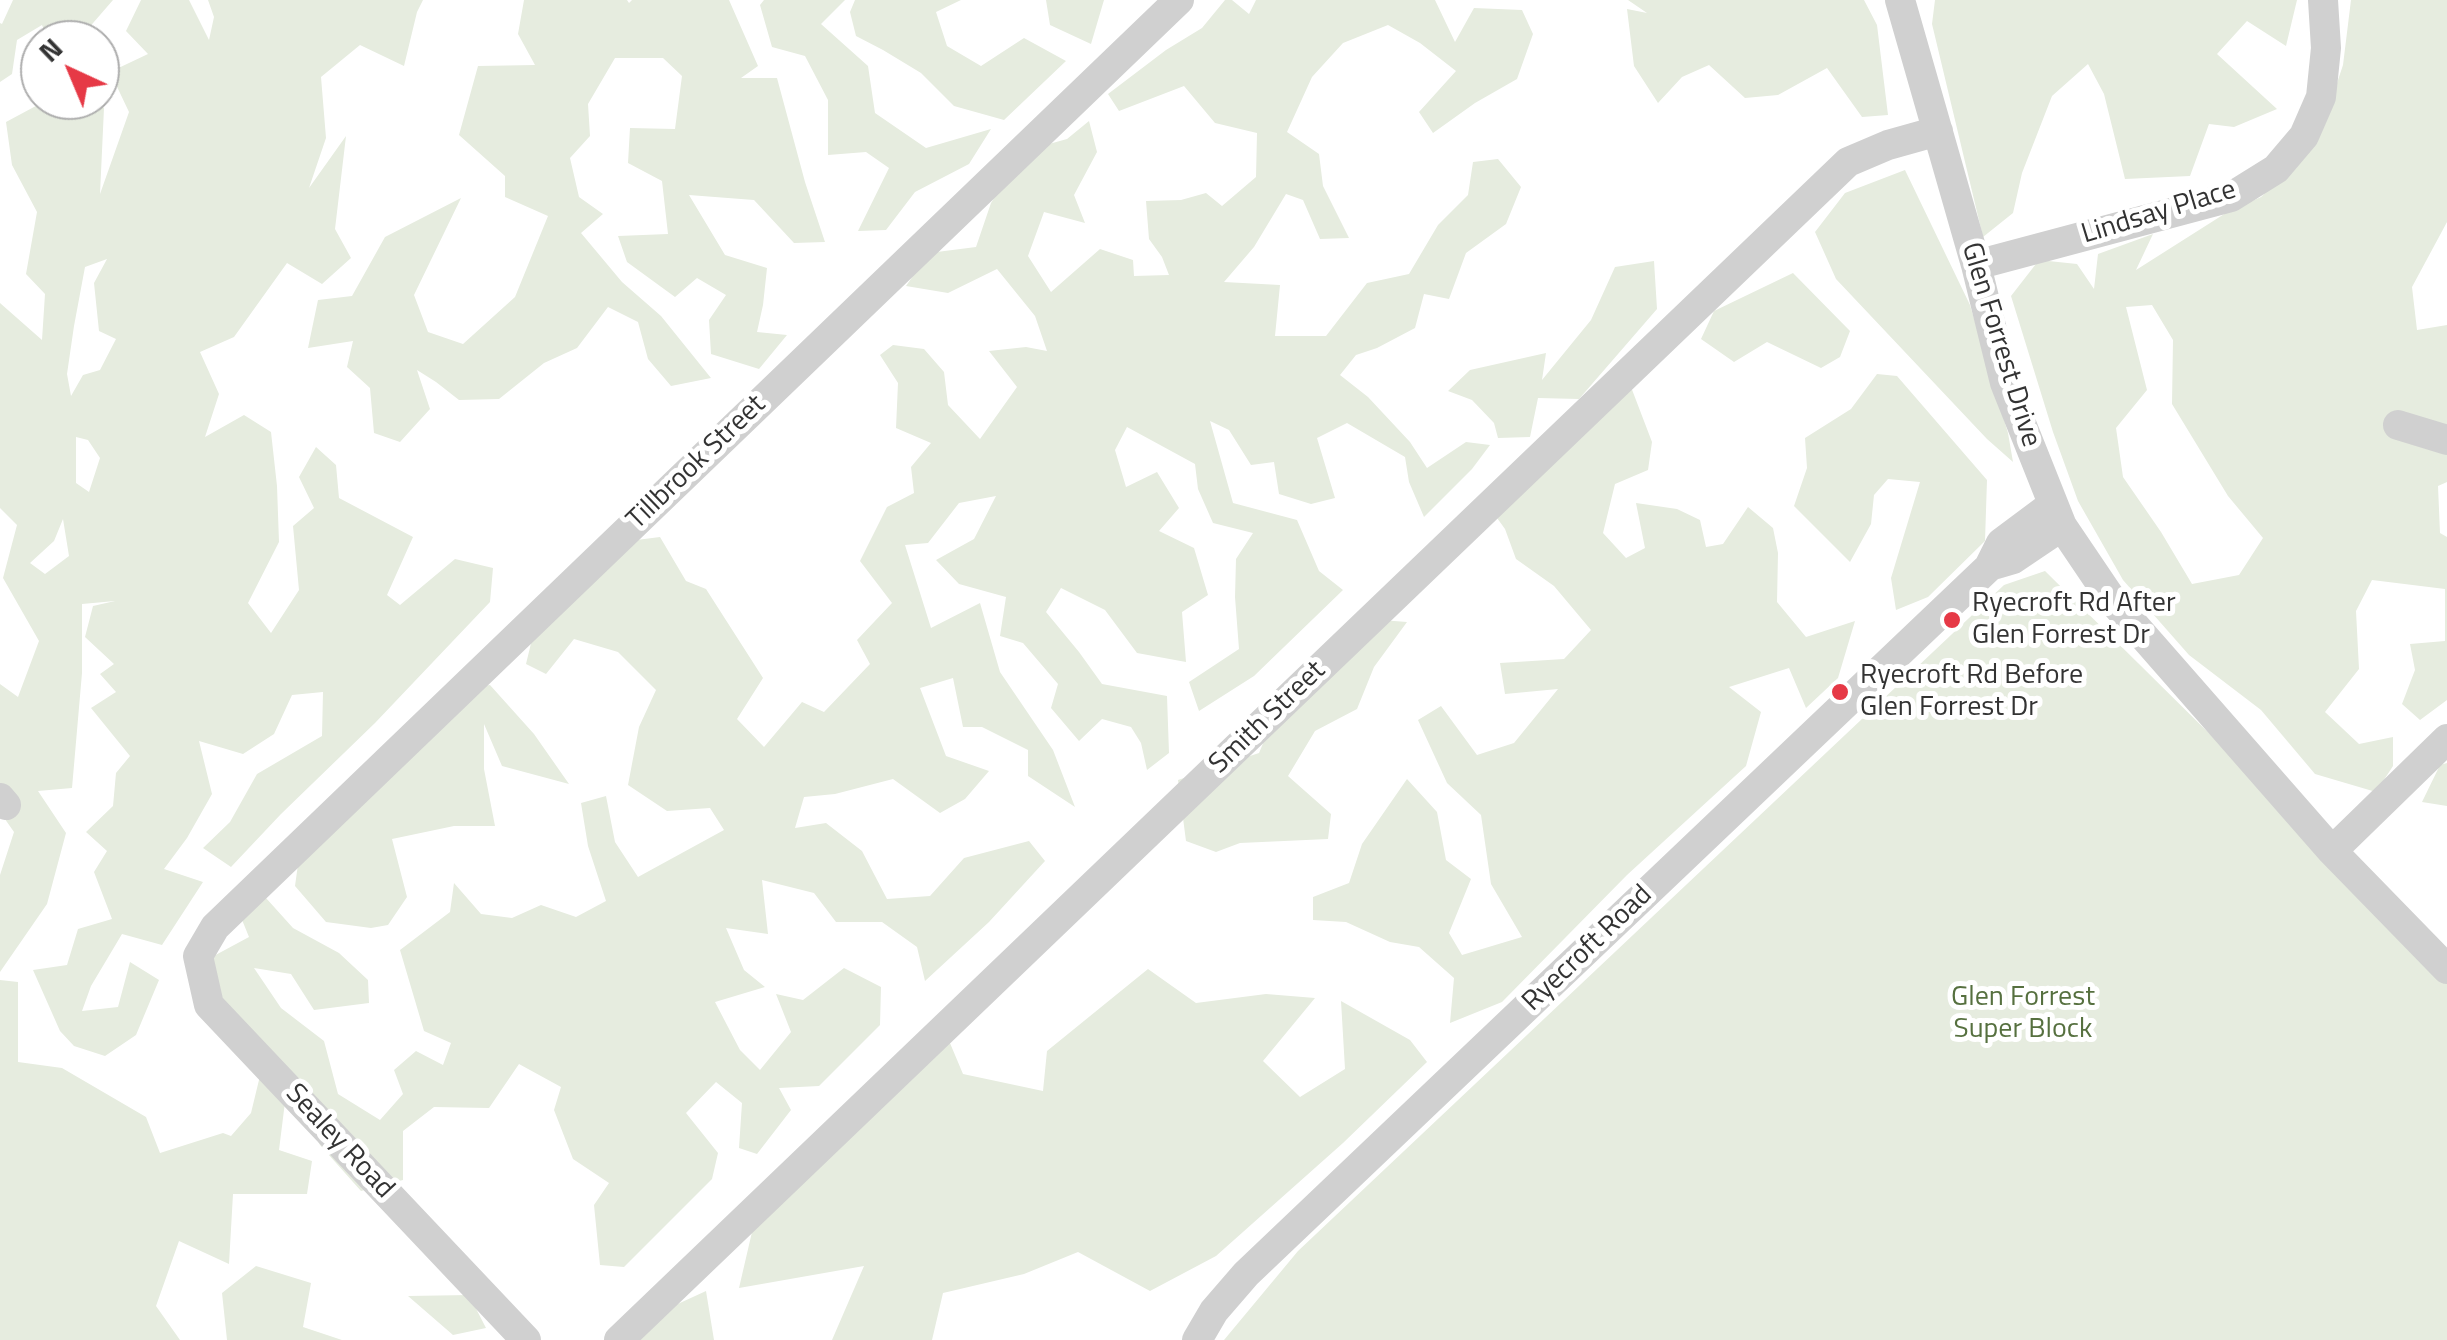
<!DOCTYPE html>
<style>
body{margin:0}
#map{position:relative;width:2447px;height:1340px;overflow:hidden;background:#fff;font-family:"Titillium Web",sans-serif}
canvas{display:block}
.north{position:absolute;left:20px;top:20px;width:100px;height:100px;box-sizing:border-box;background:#fff;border:2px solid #adadad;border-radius:50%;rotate:316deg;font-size:28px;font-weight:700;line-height:40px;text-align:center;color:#333}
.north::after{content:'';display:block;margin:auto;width:35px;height:45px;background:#e63946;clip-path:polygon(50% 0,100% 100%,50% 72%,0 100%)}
</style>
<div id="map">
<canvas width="2447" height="1340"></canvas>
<div class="north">N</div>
</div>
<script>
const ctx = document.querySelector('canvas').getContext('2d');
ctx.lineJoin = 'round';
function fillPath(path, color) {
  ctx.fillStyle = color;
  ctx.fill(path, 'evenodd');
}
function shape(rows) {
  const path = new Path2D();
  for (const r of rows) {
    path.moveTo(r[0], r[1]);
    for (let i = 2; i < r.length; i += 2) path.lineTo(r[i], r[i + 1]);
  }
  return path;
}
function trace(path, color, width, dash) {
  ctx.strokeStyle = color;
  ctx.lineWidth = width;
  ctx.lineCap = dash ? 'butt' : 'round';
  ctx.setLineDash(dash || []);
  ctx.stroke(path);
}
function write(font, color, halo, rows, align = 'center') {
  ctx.font = font + ' "Titillium Web",sans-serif';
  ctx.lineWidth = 10;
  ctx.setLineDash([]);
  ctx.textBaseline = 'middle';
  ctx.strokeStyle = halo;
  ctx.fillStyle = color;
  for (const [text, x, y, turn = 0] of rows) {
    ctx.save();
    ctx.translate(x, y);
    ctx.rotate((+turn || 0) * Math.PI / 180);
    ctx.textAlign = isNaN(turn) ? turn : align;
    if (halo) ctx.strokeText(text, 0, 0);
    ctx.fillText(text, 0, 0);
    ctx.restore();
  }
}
const green = shape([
 [13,0,113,0,87,30,86,40,48,40,42,25,17,40,12,74,0,82,0,23,2,24],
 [141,0,189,0,209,40,214,17,208,0,423,0,417,12,404,66,360,45,321,77,326,138,309,188,346,136,335,229,351,258,322,284,287,263,234,337,200,352,219,394,205,437,244,415,271,432,277,486,279,542,248,603,271,633,299,590,293,526,314,508,299,477,316,447,336,465,339,498,413,537,387,595,400,605,455,559,493,568,490,602,375,723,281,814,231,867,203,848,230,822,257,774,322,736,323,692,292,695,274,734,243,754,199,741,212,794,187,838,164,869,203,882,162,945,122,934,91,986,82,1011,118,1007,130,962,159,980,136,1035,105,1056,74,1046,60,1031,33,970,67,965,78,929,112,919,94,872,107,851,86,832,113,806,116,773,130,756,91,708,116,692,100,674,114,664,85,637,93,606,115,601,82,604,82,673,72,788,38,791,66,833,47,904,0,972,0,875,14,832,0,812,0,684,18,697,39,641,3,578,17,525,0,508,0,303,42,340,45,294,26,274,37,212,12,165,6,122,47,100,96,100,104,108,100,194,129,112,110,72,148,54,126,31],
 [107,259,94,283,99,331,116,339,100,370,83,375,71,396,67,374,74,326,85,267],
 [76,437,88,440,100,458,89,492,76,483],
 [63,519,69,556,45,574,30,563,54,541],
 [524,0,627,0,629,3,632,0,729,0,758,66,741,78,777,78,805,182,825,242,794,243,754,200,689,195,725,255,767,268,763,305,757,332,787,335,759,369,711,354,709,320,726,295,697,278,675,297,627,262,618,236,668,234,662,181,628,163,630,128,675,129,682,76,663,58,615,58,588,104,590,136,570,158,579,197,603,214,581,233,622,282,661,316,711,378,671,386,648,359,638,322,608,307,577,348,544,363,499,399,459,400,436,382,417,370,430,409,400,442,374,433,370,388,347,367,353,341,308,348,318,300,352,296,385,237,461,198,414,295,428,332,463,344,515,297,548,216,505,197,505,176,459,135,478,66,535,65,518,34],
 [764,0,845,0,821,24,868,66,875,113,926,148,991,129,969,164,915,192,886,230,858,231,889,168,866,152,828,155,828,100,805,56,772,47,760,5],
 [855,0,961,0,936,12,947,46,981,66,1024,38,1066,61,1004,120,954,106,921,73,883,50,856,36,850,12],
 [1046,0,1104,0,1091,44,1050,25],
 [1225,0,1232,0,1249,14,1256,0,1435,0,1455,42,1474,8,1522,10,1533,34,1517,79,1475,103,1433,133,1419,112,1456,71,1420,43,1388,25,1343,43,1312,77,1287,132,1319,154,1323,186,1349,238,1320,239,1303,200,1286,194,1254,247,1224,282,1280,285,1275,336,1326,336,1367,283,1409,274,1438,225,1468,195,1473,162,1498,159,1521,187,1506,224,1466,253,1449,299,1424,294,1415,328,1377,348,1356,355,1340,375,1368,397,1410,442,1427,468,1466,442,1490,445,1472,469,1424,517,1409,482,1405,457,1347,423,1317,438,1335,498,1311,504,1279,494,1274,462,1251,465,1229,430,1210,421,1233,503,1297,520,1319,571,1343,590,1254,676,1199,711,1189,682,1239,649,1235,597,1236,559,1253,533,1213,523,1198,489,1195,464,1127,427,1115,450,1126,487,1157,472,1179,508,1159,531,1194,548,1208,595,1182,612,1186,662,1137,653,1105,610,1061,588,1046,612,1079,652,1102,684,1167,696,1169,753,1147,770,1141,743,1131,727,1102,719,1079,741,1051,708,1058,684,1023,643,1000,636,1006,597,959,584,936,560,974,539,996,496,959,503,928,543,905,545,931,628,980,603,1000,672,1053,750,1075,807,1028,776,1028,750,982,727,963,727,953,678,920,688,946,756,989,771,965,799,940,813,893,779,835,794,804,797,795,828,826,823,862,851,887,899,930,896,964,858,1029,841,1045,861,989,922,925,981,917,947,882,922,836,922,814,893,762,880,768,934,726,928,744,970,765,987,715,1002,740,1050,760,1070,791,1032,776,994,803,1000,844,968,881,987,880,1025,819,1086,779,1088,791,1110,757,1154,739,1148,742,1103,716,1082,686,1113,718,1153,712,1179,624,1267,600,1265,594,1205,609,1183,573,1159,554,1110,561,1087,519,1064,489,1108,434,1107,403,1131,403,1180,361,1191,320,1145,287,1086,279,1150,312,1161,307,1194,233,1194,229,1264,179,1241,156,1306,180,1340,0,1340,0,980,18,982,18,1062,62,1068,146,1117,160,1153,223,1133,231,1136,251,1113,266,1051,221,1037,210,958,249,937,238,910,266,898,293,928,339,953,368,980,369,1003,314,1010,291,974,254,968,281,1008,324,1041,338,1094,380,1120,403,1094,394,1070,416,1051,443,1065,451,1043,424,1031,400,950,450,912,454,883,481,914,512,918,541,905,576,917,606,901,588,846,581,803,606,796,615,842,638,877,724,830,710,808,667,811,628,785,639,727,656,690,618,652,574,639,546,674,526,664,534,631,621,542,660,537,686,581,706,589,763,678,737,719,764,747,802,702,824,712,870,664,857,640,892,603,860,561,887,507,914,493,911,467,931,443,896,428,898,383,880,355,893,345,924,349,944,372,948,405,980,439,1017,387,989,351,1026,347,1047,351,1035,316,997,269,948,293,906,286,929,253,976,247,991,203,1024,151,1067,139,1089,121,1097,152,1074,195,1085,223,1044,212,1028,256,1051,292,1100,249,1133,260,1134,276,1169,275,1162,257,1149,239,1146,201,1181,200,1206,193,1222,206,1256,177,1257,133,1215,123,1184,86,1119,111,1108,94,1166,50,1202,28],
 [1628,0,1864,0,1877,25,1888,115,1862,117,1827,68,1778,95,1745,98,1709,65,1682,77,1658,103,1634,66,1627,9,1647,13],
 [1935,0,2297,0,2286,46,2247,21,2217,54,2277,109,2234,127,2209,124,2190,176,2125,179,2104,94,2088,64,2052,96,2022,173,2013,213,1983,237,1932,24],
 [2351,0,2447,0,2447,222,2412,287,2417,330,2447,325,2447,482,2438,486,2440,533,2447,537,2447,700,2420,720,2402,704,2415,670,2410,644,2445,641,2445,589,2372,580,2356,611,2359,669,2325,712,2359,744,2393,737,2393,766,2376,792,2315,774,2261,710,2189,655,2123,580,2078,501,2053,432,2011,296,2039,260,2077,264,2094,289,2098,254,2153,234,2136,270,2229,211,2261,197,2317,143,2343,65],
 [2152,305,2173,340,2172,404,2228,496,2263,538,2239,575,2192,584,2161,532,2123,477,2116,428,2147,390,2126,307],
 [1905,170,1970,305,2008,433,2013,462,1987,439,1836,279,1815,232,1845,193],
 [1654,261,1657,309,1579,399,1538,398,1530,437,1498,438,1494,423,1472,400,1448,391,1470,370,1546,353,1542,380,1591,320,1615,267],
 [1793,273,1850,331,1840,357,1821,368,1767,342,1734,362,1701,339,1714,311],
 [1877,374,1897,376,1987,480,1985,541,1928,597,1896,610,1891,578,1920,482,1888,479,1874,495,1871,524,1850,562,1794,506,1807,468,1805,438,1851,409],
 [1631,387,1652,442,1648,470,1615,484,1603,533,1626,558,1645,548,1636,503,1677,509,1700,520,1706,547,1723,544,1748,507,1773,528,1778,553,1777,602,1806,637,1855,621,1838,678,1806,708,1789,668,1729,687,1761,712,1746,766,1627,875,1502,1002,1450,1023,1454,978,1419,947,1390,942,1346,922,1313,920,1313,897,1349,883,1362,844,1407,779,1437,812,1446,860,1471,879,1449,933,1462,955,1522,937,1491,884,1481,815,1447,783,1418,720,1441,706,1477,755,1514,743,1558,689,1505,694,1500,663,1564,659,1591,630,1554,586,1516,559,1505,529,1492,511],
 [2045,571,2231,755,2289,822,2447,984,2447,1340,1224,1340,1298,1251,2004,585],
 [1368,619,1407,622,1374,667,1357,709,1315,731,1288,776,1331,814,1328,839,1240,843,1216,852,1186,841,1178,780,1259,753,1288,684],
 [490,685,534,734,569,784,502,766,484,724,484,769,495,826,454,826,392,839,407,897,388,925,371,928,326,922,295,886,300,850,450,690],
 [2447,763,2447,806,2422,802,2440,765],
 [1148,969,1196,1003,1266,994,1315,998,1263,1061,1300,1097,1345,1069,1341,1001,1410,1040,1427,1062,1343,1143,1216,1256,1150,1291,1078,1252,1024,1274,943,1293,932,1340,832,1340,864,1266,739,1288,752,1232,947,1036,963,1074,1043,1091,1047,1051],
 [256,1266,311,1283,303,1327,342,1340,227,1340,222,1293],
 [706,1291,714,1340,623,1340,645,1319],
 [469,1295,486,1328,453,1335,408,1296]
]);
const minor = shape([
 [1900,0,1976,265,2005,383,2062,526,2112,600,2332,851,2447,969],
 [1976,265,2231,197,2276,169,2304,136,2321,97,2326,48,2323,0],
 [2398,425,2447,440],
 [1996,564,2013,559,2062,526],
 [0,798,6,805],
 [2332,851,2447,739],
 [526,1340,209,1005,198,956,215,927,1179,0],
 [619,1340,1848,162,1888,145,1938,131],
 [1197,1340,1214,1311,1246,1274,1989,567,2001,543,2052,505]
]);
const markers = [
 [1952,620,10,"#e63946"],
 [1840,692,10,"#e63946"]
];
const streetNames = [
 ["Lindsay Place",2159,213,-17],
 ["Glen Forrest Drive",2000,345,73],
 ["Tillbrook Street",697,463,-44],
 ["Smith Street",1268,718,-44],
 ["Ryecroft Road",1588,949,-44],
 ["Sealey Road",339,1142,47]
];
const poiNames = [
 ["Ryecroft Rd After",1972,604],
 ["Glen Forrest Dr",1972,636],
 ["Ryecroft Rd Before",1860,676],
 ["Glen Forrest Dr",1860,708]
];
const parkNames = [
 ["Glen Forrest",2023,998],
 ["Super Block",2023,1030]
];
fillPath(green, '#e6ecdf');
trace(minor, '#d0d0d0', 30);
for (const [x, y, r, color] of markers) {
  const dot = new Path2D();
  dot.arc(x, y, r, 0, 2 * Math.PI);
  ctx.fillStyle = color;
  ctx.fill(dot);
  trace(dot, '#fff', 4);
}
write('28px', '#333', '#fff', streetNames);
write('28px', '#333', '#fff', poiNames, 'left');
write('28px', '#56703f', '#fff', parkNames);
</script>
